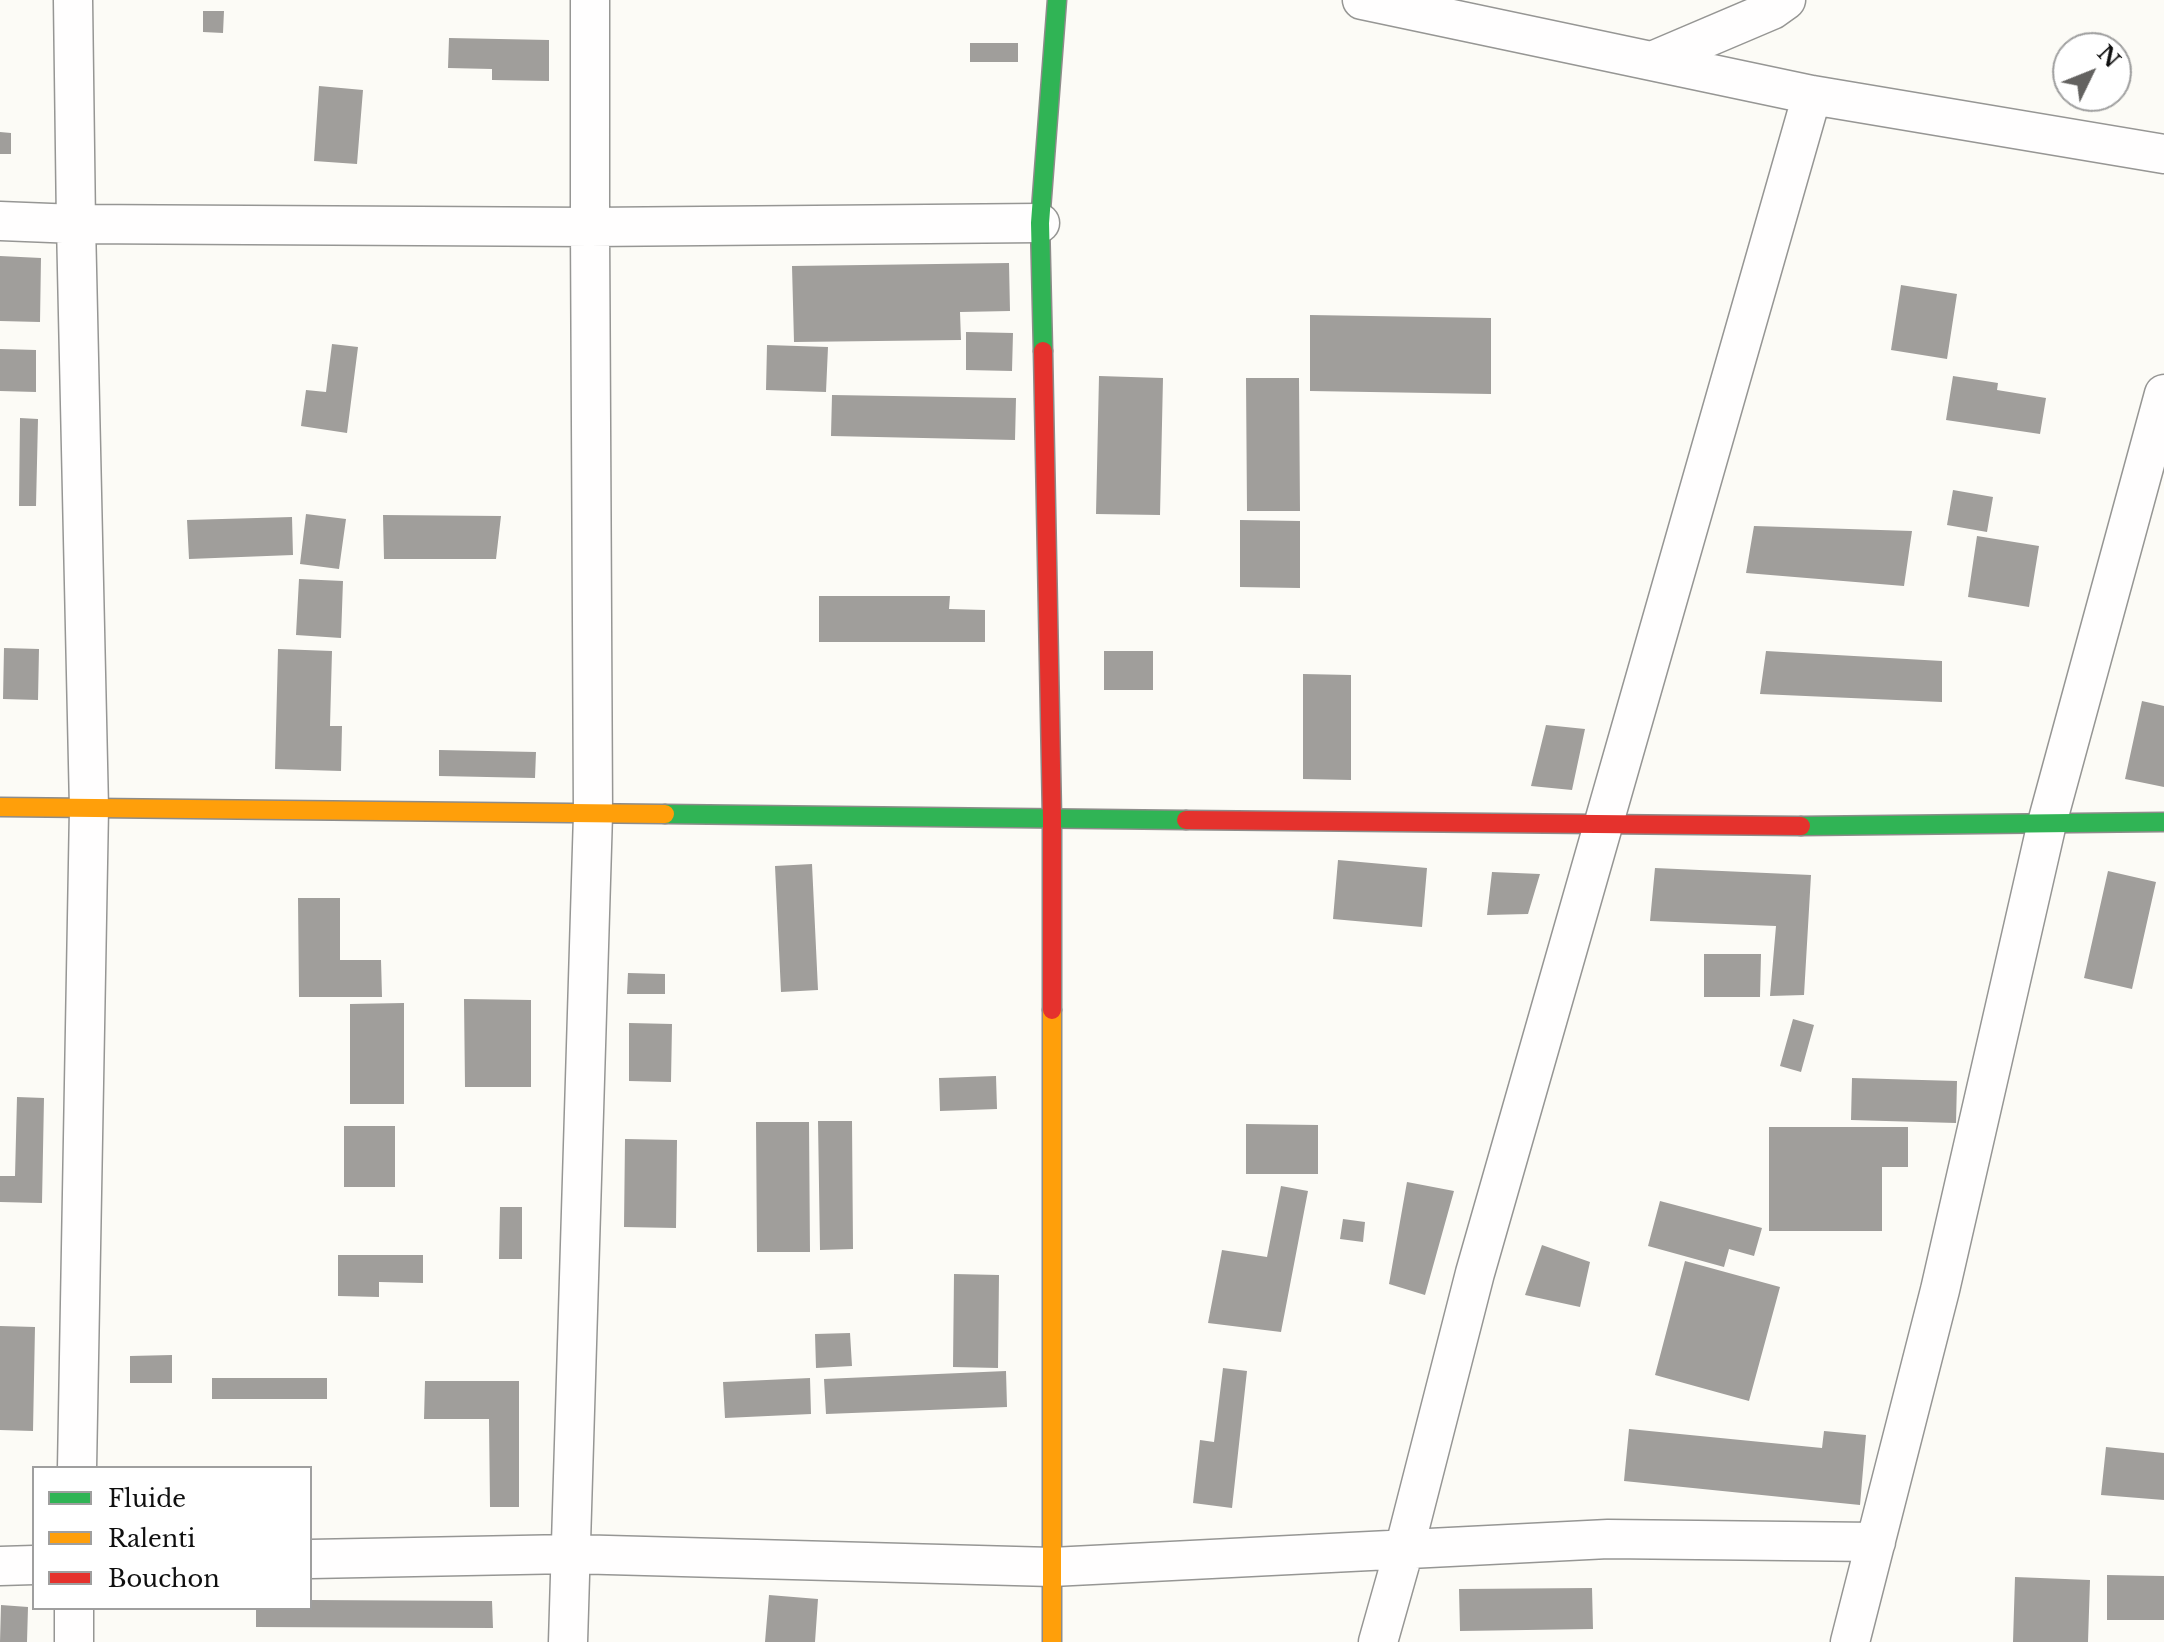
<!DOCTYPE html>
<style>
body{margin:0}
#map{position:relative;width:2164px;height:1642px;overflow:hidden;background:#fcfbf6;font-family:"Libre Baskerville",serif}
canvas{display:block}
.legend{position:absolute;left:32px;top:1466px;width:280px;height:144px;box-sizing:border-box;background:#fff;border:2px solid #9f9f9f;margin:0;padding:10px 14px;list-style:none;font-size:24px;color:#101010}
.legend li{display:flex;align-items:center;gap:16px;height:40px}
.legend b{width:40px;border:2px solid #9f9f9f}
.north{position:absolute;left:2052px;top:32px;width:80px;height:80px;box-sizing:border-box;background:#fff;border:2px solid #9f9f9f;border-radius:50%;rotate:47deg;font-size:22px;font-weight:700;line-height:32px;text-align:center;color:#101010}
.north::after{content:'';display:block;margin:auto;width:28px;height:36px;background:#636260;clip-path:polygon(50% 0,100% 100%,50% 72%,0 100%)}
</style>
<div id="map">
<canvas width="2164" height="1642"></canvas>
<ul class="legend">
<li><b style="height:10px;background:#30b455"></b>Fluide</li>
<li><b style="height:10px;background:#ff9f0a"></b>Ralenti</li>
<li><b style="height:10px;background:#e5322d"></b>Bouchon</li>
</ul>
<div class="north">N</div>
</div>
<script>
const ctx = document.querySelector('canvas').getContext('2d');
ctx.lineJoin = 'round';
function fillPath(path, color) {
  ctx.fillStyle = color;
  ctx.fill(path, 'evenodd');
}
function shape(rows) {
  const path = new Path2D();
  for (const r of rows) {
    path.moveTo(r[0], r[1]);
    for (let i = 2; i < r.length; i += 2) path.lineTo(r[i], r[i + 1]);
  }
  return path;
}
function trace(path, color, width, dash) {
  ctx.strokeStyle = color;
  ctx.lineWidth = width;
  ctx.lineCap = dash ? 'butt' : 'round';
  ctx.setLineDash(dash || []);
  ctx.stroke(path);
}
const building = shape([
 [203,11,224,11,223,33,203,32],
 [449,38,549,40,549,81,492,80,492,69,448,68],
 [970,43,1018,43,1018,62,970,62],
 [319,86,363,90,357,164,314,161],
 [0,132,11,133,11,154,0,154],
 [0,256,41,258,40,322,0,321],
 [1009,263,1010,311,960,312,961,340,794,342,792,266],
 [1901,285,1957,294,1947,359,1891,350],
 [1310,315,1491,318,1491,394,1310,391],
 [966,332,1013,333,1012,371,966,370],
 [332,344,358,347,347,433,301,426,306,390,326,392],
 [767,345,828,347,826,392,766,390],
 [0,349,36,350,36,392,0,391],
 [1099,376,1163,378,1160,515,1096,514],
 [1953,376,1998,383,1997,390,2046,398,2040,434,1946,420],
 [1246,378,1299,378,1300,511,1247,511],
 [832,395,1016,398,1015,440,831,436],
 [20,418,38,419,36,506,19,506],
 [1953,490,1993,497,1987,532,1947,525],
 [306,514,346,519,339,569,300,564],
 [383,515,501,516,496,559,384,559],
 [292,517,293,555,189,559,187,520],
 [1240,520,1300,521,1300,588,1240,587],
 [1754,526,1912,531,1904,586,1746,573],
 [1977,536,2039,546,2029,607,1968,597],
 [299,579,343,581,341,638,296,635],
 [819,596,950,596,949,609,985,610,985,642,819,642],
 [4,648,39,649,38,700,3,699],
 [278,649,332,651,330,726,342,726,341,771,275,769],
 [1104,651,1153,651,1153,690,1104,690],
 [1766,651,1942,661,1942,702,1760,694],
 [1303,674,1351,675,1351,780,1303,779],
 [2142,701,2164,706,2164,787,2125,779],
 [1546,725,1585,729,1572,790,1531,786],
 [439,750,536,752,535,778,439,776],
 [1338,860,1427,868,1422,927,1333,919],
 [812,864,818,990,781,992,775,866],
 [1655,868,1811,875,1804,995,1770,996,1776,926,1650,921],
 [2108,871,2156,882,2132,989,2084,978],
 [1492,872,1540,874,1528,914,1487,915],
 [298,898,340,898,340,960,381,960,382,997,299,997],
 [1704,954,1761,954,1760,997,1704,997],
 [628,973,665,974,665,994,627,994],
 [464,999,531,1000,531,1087,465,1087],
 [404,1003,404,1104,350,1104,350,1004],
 [1793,1019,1814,1025,1801,1072,1780,1066],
 [629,1023,672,1024,671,1082,629,1081],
 [996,1076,997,1109,940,1111,939,1078],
 [1852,1078,1957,1081,1956,1123,1851,1120],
 [17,1097,44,1098,42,1203,0,1202,0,1176,15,1176],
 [818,1121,852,1121,853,1249,820,1250],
 [756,1122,809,1122,810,1252,757,1252],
 [1246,1124,1318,1125,1318,1174,1246,1174],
 [344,1126,395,1126,395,1187,344,1187],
 [1769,1127,1908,1127,1908,1167,1882,1167,1882,1231,1769,1231],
 [625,1139,677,1140,676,1228,624,1227],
 [1407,1182,1454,1191,1425,1295,1389,1284],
 [1281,1186,1308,1191,1281,1332,1208,1323,1222,1250,1267,1257],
 [1660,1201,1762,1228,1754,1256,1729,1249,1724,1267,1648,1246],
 [500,1207,522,1207,522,1259,499,1259],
 [1343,1219,1365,1222,1363,1242,1340,1239],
 [1542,1245,1590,1262,1580,1307,1525,1295],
 [338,1255,423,1255,423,1283,379,1282,379,1297,338,1296],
 [1685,1261,1780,1287,1749,1401,1655,1375],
 [954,1274,999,1275,998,1368,953,1367],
 [0,1326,35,1327,33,1431,0,1430],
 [850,1333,852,1366,816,1368,815,1334],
 [172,1355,172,1383,130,1383,130,1356],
 [1223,1368,1247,1371,1232,1508,1193,1503,1200,1440,1214,1442],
 [1006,1371,1007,1407,826,1414,824,1379],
 [212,1378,327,1378,327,1399,212,1399],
 [810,1378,811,1414,725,1418,723,1382],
 [425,1381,519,1381,519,1507,490,1507,489,1419,424,1419],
 [1629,1429,1822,1448,1824,1431,1866,1435,1860,1505,1624,1481],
 [2106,1447,2164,1453,2164,1500,2101,1495],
 [2107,1575,2164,1576,2164,1620,2107,1620],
 [2015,1577,2090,1580,2088,1642,2013,1642],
 [1592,1588,1593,1629,1460,1631,1459,1589],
 [769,1595,818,1599,815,1642,765,1642],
 [310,1600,492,1601,493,1628,256,1627,256,1608,310,1608],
 [1,1605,28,1607,27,1642,0,1642]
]);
const street = shape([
 [73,0,76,224,89,808,77,1468],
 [1362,0,1812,95,2164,154],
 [1652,61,1772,10,1786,0],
 [0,221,76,224,590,227,1040,223],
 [310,1559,571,1554,1052,1567,1608,1539,1876,1542],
 [0,1566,34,1565],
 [74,1642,74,1608],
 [568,1642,593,814,590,227,590,0],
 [1378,1642,1404,1550,1475,1273,1812,95],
 [1850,1642,1940,1290,2047,823,2164,394]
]);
const fast = shape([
 [1043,351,1040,223,1057,0],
 [665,814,1186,820],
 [1801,826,2164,822]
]);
const slow = shape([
 [0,807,665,814],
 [1052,1010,1052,1642]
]);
const jam = shape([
 [1043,351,1052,818,1052,1010],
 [1186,820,1801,826]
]);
fillPath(building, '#a09e9b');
trace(street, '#969694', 41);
trace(fast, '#8d8c8a', 21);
trace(slow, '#8d8c8a', 21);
trace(jam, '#8d8c8a', 21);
trace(street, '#fffefe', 38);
trace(fast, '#30b455', 18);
trace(slow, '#ff9f0a', 18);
trace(jam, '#e5322d', 18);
</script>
